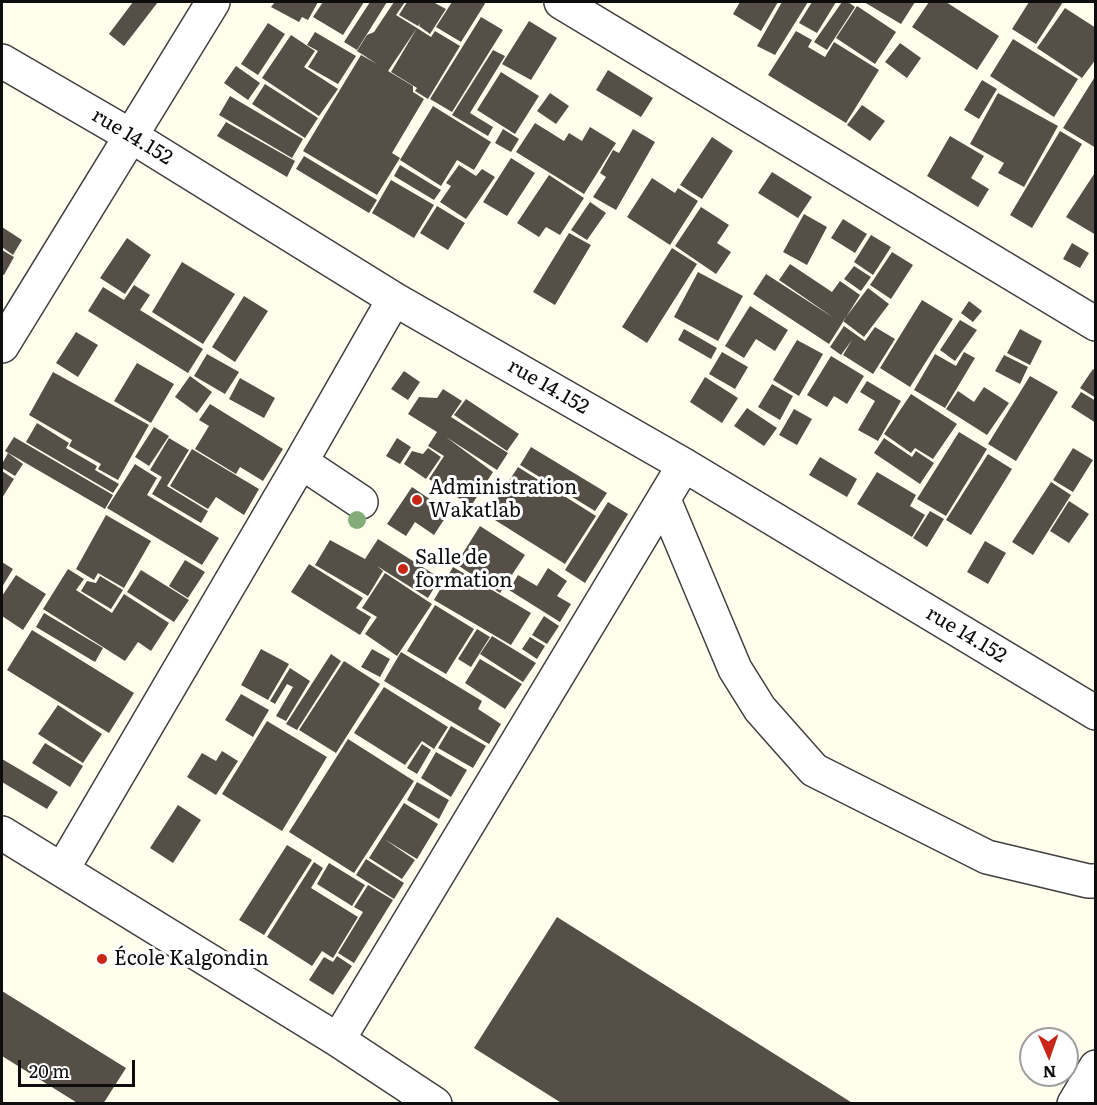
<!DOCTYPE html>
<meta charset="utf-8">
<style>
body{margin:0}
#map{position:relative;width:1097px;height:1105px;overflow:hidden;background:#fffeec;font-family:Literata,serif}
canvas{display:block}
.frame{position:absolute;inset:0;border:3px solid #0d0d0d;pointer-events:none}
.north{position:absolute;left:1019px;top:1027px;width:60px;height:60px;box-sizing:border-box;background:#fff;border:2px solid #9e9e9e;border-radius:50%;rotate:178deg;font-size:16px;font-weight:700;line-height:24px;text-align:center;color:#0d0d0d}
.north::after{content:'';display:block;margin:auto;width:21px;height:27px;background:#c92618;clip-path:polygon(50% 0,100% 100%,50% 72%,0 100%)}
.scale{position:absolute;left:18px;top:1060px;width:117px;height:27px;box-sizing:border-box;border:3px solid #0d0d0d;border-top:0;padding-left:8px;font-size:18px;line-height:21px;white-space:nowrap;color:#0d0d0d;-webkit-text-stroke:4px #fff;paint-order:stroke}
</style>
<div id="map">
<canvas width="1097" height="1105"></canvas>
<div class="frame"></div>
<div class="north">N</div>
<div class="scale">20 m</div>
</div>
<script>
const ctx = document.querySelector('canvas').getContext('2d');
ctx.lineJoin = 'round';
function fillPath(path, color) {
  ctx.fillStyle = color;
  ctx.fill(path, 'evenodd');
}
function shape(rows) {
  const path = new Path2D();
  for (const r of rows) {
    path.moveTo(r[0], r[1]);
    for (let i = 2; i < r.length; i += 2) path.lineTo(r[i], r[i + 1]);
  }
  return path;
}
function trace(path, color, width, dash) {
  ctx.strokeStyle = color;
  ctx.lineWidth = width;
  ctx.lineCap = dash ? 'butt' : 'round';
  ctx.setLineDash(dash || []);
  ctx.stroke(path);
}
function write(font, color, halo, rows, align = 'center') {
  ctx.font = font + ' Literata,serif';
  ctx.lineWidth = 6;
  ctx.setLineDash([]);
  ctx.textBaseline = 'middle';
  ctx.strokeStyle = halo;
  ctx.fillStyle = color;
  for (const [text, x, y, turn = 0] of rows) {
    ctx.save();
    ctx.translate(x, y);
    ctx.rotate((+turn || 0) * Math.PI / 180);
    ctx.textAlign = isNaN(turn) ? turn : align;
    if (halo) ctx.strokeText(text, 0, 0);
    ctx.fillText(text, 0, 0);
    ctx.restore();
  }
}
const building = shape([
 [133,2,158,2,124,46,109,34],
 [275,2,318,2,308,20,302,17,299,22,271,7],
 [323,2,364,2,343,35,313,17],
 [370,2,387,2,357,50,344,42],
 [394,2,405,2,396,15,417,28,388,71,413,86,413,92,424,99,392,153,400,158,377,195,303,151,361,55,377,64,357,51,367,35,374,32],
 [407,2,433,2,446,9,430,34,419,26,420,23,418,26,399,15],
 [452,2,486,2,461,42,436,27],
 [740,2,778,2,761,31,733,14],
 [782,2,808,2,775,55,757,46],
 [812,2,836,2,817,33,799,23],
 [842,2,848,2,855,7,827,50,814,42],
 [864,2,915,2,901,24],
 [929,2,946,2,999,36,977,70,912,27],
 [1029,2,1063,2,1036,44,1012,29],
 [857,6,896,32,875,64,836,38],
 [1065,8,1096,28,1096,59,1082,78,1037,48],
 [481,17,503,30,452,112,430,99],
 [529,21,557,38,531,80,502,64],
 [268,23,285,34,258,75,241,64],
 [417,28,431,37,435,31,460,46,428,99,415,91,417,88,391,72],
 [796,31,812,40,808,47,825,57,834,42,879,70,846,123,768,75],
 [315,32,356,56,338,84,308,67,318,51,307,45],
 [291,35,315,51,304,67,338,89,319,116,262,78],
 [1013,39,1078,79,1054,117,990,76],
 [900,43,921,58,907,78,885,62],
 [493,50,505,56,470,113,493,127,488,136,452,115],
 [236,66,260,83,248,100,224,83],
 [608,70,653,98,641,117,596,90],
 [501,72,539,96,515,134,477,110],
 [1096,75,1096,148,1063,128],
 [982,80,997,89,979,119,964,110],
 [265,84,318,118,305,138,252,104],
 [550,93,569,106,556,124,537,111],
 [998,93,1058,126,1024,187,998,173,1004,163,970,144],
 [230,96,303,139,292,158,219,115],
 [862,105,885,121,870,141,847,125],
 [433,106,491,142,474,170,457,160,441,186,400,160],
 [226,122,295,161,287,177,217,136],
 [535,123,564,141,569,133,582,141,590,127,616,143,584,194,516,152],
 [503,129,519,139,511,152,495,143],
 [633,129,655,142,616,210,593,197,606,177,600,173,613,150,619,153],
 [1060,131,1082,144,1032,228,1010,215],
 [950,136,984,156,971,178,989,189,978,207,927,176],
 [712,137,733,151,702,199,680,185],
 [304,156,377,200,369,213,296,169],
 [511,158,535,173,507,216,483,202],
 [400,165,441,190,434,200,394,176],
 [459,165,476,176,482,169,495,177,466,219,440,202,451,186,446,183],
 [1096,171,1096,235,1066,217],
 [772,172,812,197,798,218,758,193],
 [549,175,584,198,560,235,546,227,539,237,517,223],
 [652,178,675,193,678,188,698,201,670,245,627,217],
 [391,180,434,205,414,238,372,213],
 [590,202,606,213,587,240,571,230],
 [437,206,465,223,448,250,420,233],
 [701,207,729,225,717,243,731,252,716,274,675,246],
 [804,214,827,227,807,265,783,252],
 [843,219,867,234,855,253,831,238],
 [2,227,22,240,13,255,2,247],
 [569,233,591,245,555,305,533,292],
 [871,235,891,247,873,275,854,262],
 [127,238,151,255,125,294,100,278],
 [1072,243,1089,253,1080,268,1063,259],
 [672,248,697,264,647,343,622,327],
 [2,250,14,257,4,275,2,274],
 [892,252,913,265,891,299,870,285],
 [182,262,235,294,203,344,152,312],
 [790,264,832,292,840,281,860,295,829,344,753,294,766,274,834,318,779,280],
 [854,266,871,277,861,291,844,279],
 [698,272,743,296,718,341,674,317],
 [134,285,150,295,140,310,203,349,188,373,88,311,103,287,124,300],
 [868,288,889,304,864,337,843,321],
 [244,296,268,311,235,362,212,347],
 [922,300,953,319,910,387,880,368],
 [969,301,982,311,973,322,961,313],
 [750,306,788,330,775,351,756,339,744,358,725,346],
 [960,320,977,330,955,361,940,350],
 [844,326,865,341,875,327,895,339,873,374,843,355,852,340,841,355,830,347],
 [684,329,717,348,711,359,678,340],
 [1020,329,1042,341,1030,365,1007,353],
 [76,332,98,345,78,377,56,363],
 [797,340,823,354,799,396,773,380],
 [722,352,748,367,735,389,709,374],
 [964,352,975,358,945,408,914,390,935,354,956,366],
 [207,354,239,372,225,394,194,376],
 [1004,355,1028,367,1020,384,995,371],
 [831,356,864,376,847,404,834,396,827,407,807,395],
 [137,363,174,384,151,423,114,401],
 [1093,369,1096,371,1096,398,1080,388],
 [404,371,420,382,408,400,391,389],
 [53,372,149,425,118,480,98,469,101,464,69,446,72,440,29,415],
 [190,376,212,392,197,413,175,397],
 [1030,376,1058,392,1016,461,988,444],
 [705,377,738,398,722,423,690,402],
 [240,378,275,398,264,418,229,399],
 [867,381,901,401,878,441,858,430,875,401,860,392],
 [772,384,793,396,780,420,758,407],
 [984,387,1009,403,987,435,946,409,958,391,974,402],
 [443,389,462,401,451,417,508,453,497,470,446,437,493,472,471,506,429,479,444,456,428,446,437,432,408,414,419,397,437,398],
 [1081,392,1096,401,1096,423,1071,407],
 [911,394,957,424,933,459,915,448,911,453,884,434],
 [466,399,519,434,507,451,454,415],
 [210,404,283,449,263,481,240,467,236,474,195,449,209,426,199,420],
 [747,408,777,428,764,446,734,426],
 [794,409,812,419,797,445,779,435],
 [37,423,69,443,66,448,97,466,95,470,119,484,113,493,26,442],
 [154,427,169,436,149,466,135,457],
 [959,432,987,449,946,516,917,499],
 [14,437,113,495,105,509,5,451],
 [169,438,189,450,167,486,208,511,201,523,152,494,162,477,150,470],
 [397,438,411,447,400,464,386,456],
 [884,438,912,457,916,451,934,463,920,484,874,453],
 [531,447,607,493,595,511,520,465],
 [428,448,441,457,426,479,404,464,412,451,423,454],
 [1073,448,1093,460,1073,492,1053,480],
 [192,449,259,489,244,515,216,497,208,509,170,486],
 [8,453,23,464,15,476,2,468,2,464],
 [988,454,1012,469,971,535,946,520],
 [820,457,857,479,847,497,809,475],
 [135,464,157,478,147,495,219,538,202,565,107,508],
 [518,467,596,516,565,564,487,515],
 [2,471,14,479,2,498],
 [877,472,916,495,910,506,925,515,912,537,857,504],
 [1051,482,1071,495,1033,555,1012,542],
 [412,487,449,512,434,535,415,522,406,536,387,524],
 [1069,501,1089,514,1069,543,1050,531],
 [608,502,628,514,585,583,565,570],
 [930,511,944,519,927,547,913,538],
 [106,515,151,541,124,588,98,573,94,580,76,569],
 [480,526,525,555,500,593,456,564],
 [378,539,440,578,428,598,377,566,383,571,368,596,315,565,330,540,365,559],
 [985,541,1006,553,988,584,967,572],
 [185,560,205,572,188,598,169,586],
 [2,562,13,569,2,587],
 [309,564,363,598,356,608,371,617,360,635,291,592],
 [453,567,531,613,511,645,434,600],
 [548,568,567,581,557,596,571,604,560,622,509,590,518,575,537,586],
 [68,569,84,579,76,590,112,613,124,594,169,623,151,651,138,642,125,661,43,609],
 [141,570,189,600,174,622,127,592],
 [385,573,432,604,397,656,365,634,377,617,362,608],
 [16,575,46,594,23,630,2,616,2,596],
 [100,576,123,590,111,609,81,591,87,581,96,583],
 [435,605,474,629,446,674,407,651],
 [44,613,103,648,95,662,36,627],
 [544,616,559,626,547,644,532,635],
 [477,629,490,637,471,667,458,659],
 [32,630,134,693,109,733,7,670],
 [492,636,536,663,523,682,480,654],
 [530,637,545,646,537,659,522,649],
 [261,649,289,664,268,700,241,685],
 [372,649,390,659,380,677,361,667],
 [401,652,482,701,478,709,501,724,489,744,384,681],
 [331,654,341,661,297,730,286,724],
 [480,659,522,684,505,709,465,683],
 [344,661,380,684,336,753,299,730],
 [290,668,310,681,286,721,276,716,293,687,287,684,275,704,270,701],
 [384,687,448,727,434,749,422,741,405,765,354,733],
 [241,694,269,710,253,737,225,720],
 [58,705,102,734,83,763,38,734],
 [267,721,327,757,282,831,222,794],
 [451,726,486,746,473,768,438,748],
 [348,739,414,781,354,873,289,832],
 [45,743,83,766,70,787,32,763],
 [422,744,431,750,417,774,407,768],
 [222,751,238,761,216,795,187,777,202,753,216,761],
 [436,752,467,770,451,797,421,778],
 [2,759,58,792,47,809,2,782],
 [417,782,449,800,439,819,407,800],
 [404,803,438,824,417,859,384,839,415,860,402,879,369,858],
 [178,805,201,820,173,863,150,848],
 [287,845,312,860,264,935,239,920],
 [366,859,404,883,394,899,356,875],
 [314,862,323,868,311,888,358,917,333,958,322,951,312,966,267,937],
 [329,863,365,885,352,906,317,884],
 [368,885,393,900,354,963,338,953,363,912,354,907],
 [557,917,854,1104,563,1104,474,1048],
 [337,956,352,966,333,995,309,980,324,957,333,962],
 [2,991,126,1068,103,1104,79,1104,2,1056]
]);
const minor = shape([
 [561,2,1096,324],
 [2,61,131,136,394,299,684,465,1096,713],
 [2,346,213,2],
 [301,462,361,502],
 [664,500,735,669,760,709,814,770,987,857,1088,881,1096,881],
 [2,833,338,1040,435,1104],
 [62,870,301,462,394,299],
 [338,1040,684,465],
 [1074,1104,1096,1067]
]);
const trees = [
 [357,520]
];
const markers = [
 [417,500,6,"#c92618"],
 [403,569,6,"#c92618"],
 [102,959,6,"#c92618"]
];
const streetNames = [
 ["rue 14.152",132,137,31],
 ["rue 14.152",548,387,30],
 ["rue 14.152",966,635,31]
];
const poiNames = [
 ["Administration",429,488],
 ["Wakatlab",429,511],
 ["Salle de",415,558],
 ["formation",415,581],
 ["École Kalgondin",114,959]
];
fillPath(building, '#564f48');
trace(minor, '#404040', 36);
trace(minor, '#fff', 33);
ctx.fillStyle = '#83ad77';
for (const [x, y] of trees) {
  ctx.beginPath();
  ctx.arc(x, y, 9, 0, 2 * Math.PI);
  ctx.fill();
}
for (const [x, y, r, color] of markers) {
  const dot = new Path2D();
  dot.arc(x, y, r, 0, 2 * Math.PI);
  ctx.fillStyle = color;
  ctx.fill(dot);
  trace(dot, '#fff', 2);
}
write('20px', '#0d0d0d', '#fff', streetNames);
write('20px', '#0d0d0d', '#fff', poiNames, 'left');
</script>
